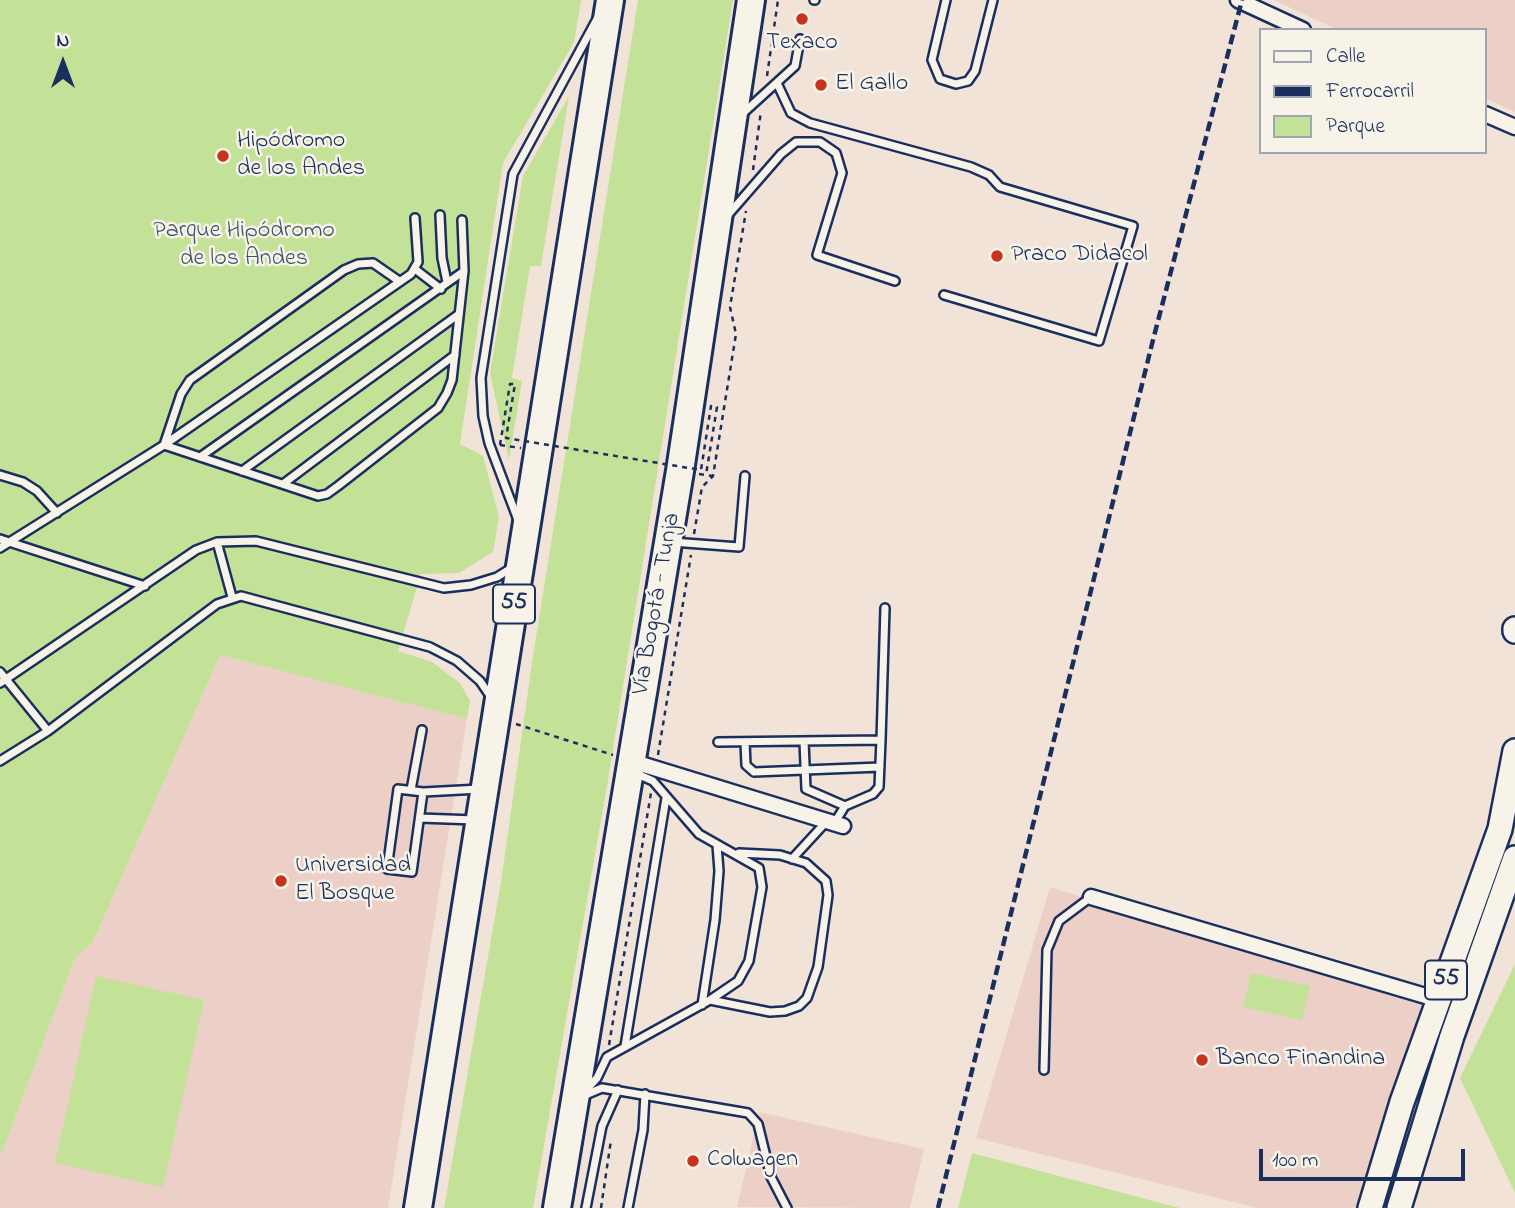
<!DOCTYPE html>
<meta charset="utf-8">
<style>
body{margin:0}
#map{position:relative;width:1515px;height:1208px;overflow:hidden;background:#f2e3d9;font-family:"Indie Flower",sans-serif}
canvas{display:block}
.legend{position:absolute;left:1259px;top:28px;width:228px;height:126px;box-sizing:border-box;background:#f7f3e8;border:2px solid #9fa5b1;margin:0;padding:9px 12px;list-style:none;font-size:21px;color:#1b2f5e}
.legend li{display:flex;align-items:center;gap:14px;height:35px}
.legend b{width:35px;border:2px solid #9fa5b1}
.north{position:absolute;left:28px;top:28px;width:70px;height:70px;-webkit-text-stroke:5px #f7f3e8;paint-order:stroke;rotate:0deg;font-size:19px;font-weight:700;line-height:28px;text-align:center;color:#1b2f5e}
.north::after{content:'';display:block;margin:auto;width:24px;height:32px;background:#1b2f5e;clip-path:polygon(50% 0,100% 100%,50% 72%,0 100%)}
.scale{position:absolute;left:1259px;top:1149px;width:206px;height:32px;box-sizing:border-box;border:4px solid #1b2f5e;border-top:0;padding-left:9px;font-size:21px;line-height:24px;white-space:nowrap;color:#1b2f5e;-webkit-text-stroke:5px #f7f3e8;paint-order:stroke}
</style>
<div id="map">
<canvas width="1515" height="1208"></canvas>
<ul class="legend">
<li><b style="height:9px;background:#f7f3e8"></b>Calle</li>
<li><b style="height:9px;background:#1b2f5e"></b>Ferrocarril</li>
<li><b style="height:19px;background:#c4e198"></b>Parque</li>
</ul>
<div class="north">N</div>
<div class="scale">100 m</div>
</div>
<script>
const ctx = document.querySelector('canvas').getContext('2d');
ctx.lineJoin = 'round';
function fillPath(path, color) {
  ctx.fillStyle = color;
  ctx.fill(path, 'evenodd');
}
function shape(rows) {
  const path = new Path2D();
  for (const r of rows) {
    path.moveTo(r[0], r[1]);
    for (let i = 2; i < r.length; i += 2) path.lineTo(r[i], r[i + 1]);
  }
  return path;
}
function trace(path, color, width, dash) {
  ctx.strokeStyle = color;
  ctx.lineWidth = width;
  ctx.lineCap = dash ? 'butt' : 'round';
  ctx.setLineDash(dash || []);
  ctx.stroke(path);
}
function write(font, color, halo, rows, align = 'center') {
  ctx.font = font + ' "Indie Flower",sans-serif';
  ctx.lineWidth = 5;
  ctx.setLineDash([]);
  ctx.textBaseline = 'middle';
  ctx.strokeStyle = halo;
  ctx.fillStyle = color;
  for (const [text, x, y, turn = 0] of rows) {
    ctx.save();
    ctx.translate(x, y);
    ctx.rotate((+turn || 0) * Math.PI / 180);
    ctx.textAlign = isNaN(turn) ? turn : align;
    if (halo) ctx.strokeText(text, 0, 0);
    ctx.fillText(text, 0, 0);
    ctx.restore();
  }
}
const built = shape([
 [1274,0,1515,0,1515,112,1485,98,1485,30,1338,30],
 [220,655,467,719,388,1208,0,1208,0,1158,75,958,93,942],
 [1050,887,1425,1003,1358,1208,1258,1208,976,1138],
 [759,1112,924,1149,910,1208,737,1207]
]);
const green = shape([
 [0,0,581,0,574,42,503,163,460,444,483,456,499,517,493,552,459,573,421,574,398,651,432,662,460,683,470,701,467,719,220,655,93,942,75,958,0,1158],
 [638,0,733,0,607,786,533,1208,444,1208,501,882,533,656],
 [569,96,541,266,530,266,512,378,522,381,509,460,490,373,523,176],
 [1515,964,1515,1193,1460,1078],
 [1251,973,1310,986,1302,1020,1243,1007],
 [96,976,204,1000,163,1187,55,1163],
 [972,1153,1180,1208,958,1208]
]);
const path = shape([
 [767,76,778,0],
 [753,170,761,111],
 [500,445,521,448],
 [699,474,713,476],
 [694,534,702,487,713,476,736,334,730,307,746,211],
 [516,724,613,755],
 [658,755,691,555],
 [609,1045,651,793],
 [601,1208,611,1140]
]);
const lane = shape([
 [814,0,815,0],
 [946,0,932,60,940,79,956,84,968,81,975,71,993,0],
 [777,83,791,113,810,123,971,167,989,175,1000,187,1133,226,1099,341,944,295],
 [741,115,795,66,800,39],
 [440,215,442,258,447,282],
 [727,216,781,154,796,142,820,142,836,153,842,173,817,255,895,281],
 [415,269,441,289],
 [399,281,373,263,358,264,344,270,190,380,181,394,164,445,318,496,327,494,338,486,438,408,447,393,452,380,464,271,462,220],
 [200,457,464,271],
 [242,471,459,314],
 [0,475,23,482,37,491,57,513],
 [283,484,455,355],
 [518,520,489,443,483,416,481,378,513,174,597,19],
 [0,539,145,586],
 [217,542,232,597],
 [672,542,739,547,745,476],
 [0,548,164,445,411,274,418,262,415,218],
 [0,672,48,731],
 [0,683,196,550,217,542,256,541,444,588,471,585,497,577,513,567],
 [881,740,885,608],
 [804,741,806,789,845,806],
 [718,742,881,740,879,787,873,794,845,806,835,822],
 [745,742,746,765,754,772,880,767],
 [0,761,48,731,217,604,241,596,430,647,457,661,480,681,491,697],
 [398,789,423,792,412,872,387,869,398,789],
 [411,790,422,730],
 [423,792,480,789],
 [420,818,475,820],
 [792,859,827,821],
 [710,1000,770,1012,785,1011,799,1006,807,998,818,967,828,895,826,881,806,863,780,855,739,853],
 [702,1005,715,920,719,871,717,845],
 [625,1046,666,798],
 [1044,1070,1047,950,1059,921,1091,897],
 [584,1092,597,1078,607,1057,710,1000,738,981,749,961,762,887,759,868,699,834,653,781,635,773],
 [583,1096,602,1088,748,1113,758,1124,771,1177,787,1208],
 [586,1208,602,1126,618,1090],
 [628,1208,643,1130,645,1094]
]);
const street = shape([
 [1238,0,1303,30],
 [1485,114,1515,127],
 [631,761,843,826],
 [1091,897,1439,1000]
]);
const primary = shape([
 [1515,629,1515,631],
 [1370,1208,1402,1102,1500,829,1515,751],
 [1399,1208,1452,1036,1515,858]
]);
const highway = shape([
 [418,1208,610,0],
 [557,1208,680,471,751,0]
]);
const rail = shape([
 [938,1208,1153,340,1242,0]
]);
const pathBridge = shape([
 [500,445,510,384,515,384,506,438,701,470,711,406,717,407,706,475]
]);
const markers = [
 [802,19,7,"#c8321e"],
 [821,85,7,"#c8321e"],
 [223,156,7,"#c8321e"],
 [997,256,7,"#c8321e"],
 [281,881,7,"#c8321e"],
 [1202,1060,7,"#c8321e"],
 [693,1161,7,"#c8321e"]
];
const shields = [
 [514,604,42],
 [1446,980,42]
];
const shieldNames = [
 ["55",514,604],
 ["55",1446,980]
];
const poiNames = [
 ["Texaco",802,44,"center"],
 ["El Gallo",835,85],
 ["Hipódromo",237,142],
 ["de los Andes",237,170],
 ["Praco Didacol",1011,256],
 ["Universidad",295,867],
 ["El Bosque",295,895],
 ["Banco Finandina",1216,1060],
 ["Colwagen",707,1161]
];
const parkNames = [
 ["Parque Hipódromo",244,232],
 ["de los Andes",244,260]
];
const streetNames = [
 ["Vía Bogotá - Tunja",658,604,-80]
];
fillPath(built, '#ecd0c7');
fillPath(green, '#c4e198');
trace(lane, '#1b2f5e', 12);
trace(street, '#1b2f5e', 19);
trace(primary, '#1b2f5e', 28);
trace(highway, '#1b2f5e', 32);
trace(path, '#1b2f5e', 2.5, [5, 5]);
trace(lane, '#f7f3e8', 7);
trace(street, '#f7f3e8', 14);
trace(primary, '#f7f3e8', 23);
trace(highway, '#f7f3e8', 26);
trace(rail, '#1b2f5e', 4.5, [10, 5]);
trace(pathBridge, '#1b2f5e', 2.5, [5, 5]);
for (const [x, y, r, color] of markers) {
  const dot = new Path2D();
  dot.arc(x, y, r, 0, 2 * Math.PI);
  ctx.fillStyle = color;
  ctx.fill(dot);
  trace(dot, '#f7f3e8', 2.5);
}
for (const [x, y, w] of shields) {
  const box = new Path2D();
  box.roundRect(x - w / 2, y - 19.5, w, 39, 5);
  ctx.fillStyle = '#f7f3e8';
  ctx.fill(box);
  trace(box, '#1b2f5e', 2);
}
write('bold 23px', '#1b2f5e', null, shieldNames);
write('24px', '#1b2f5e', '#f7f3e8', poiNames, 'left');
write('24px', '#3d536a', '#f7f3e8', parkNames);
write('24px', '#1b2f5e', '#f7f3e8', streetNames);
</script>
